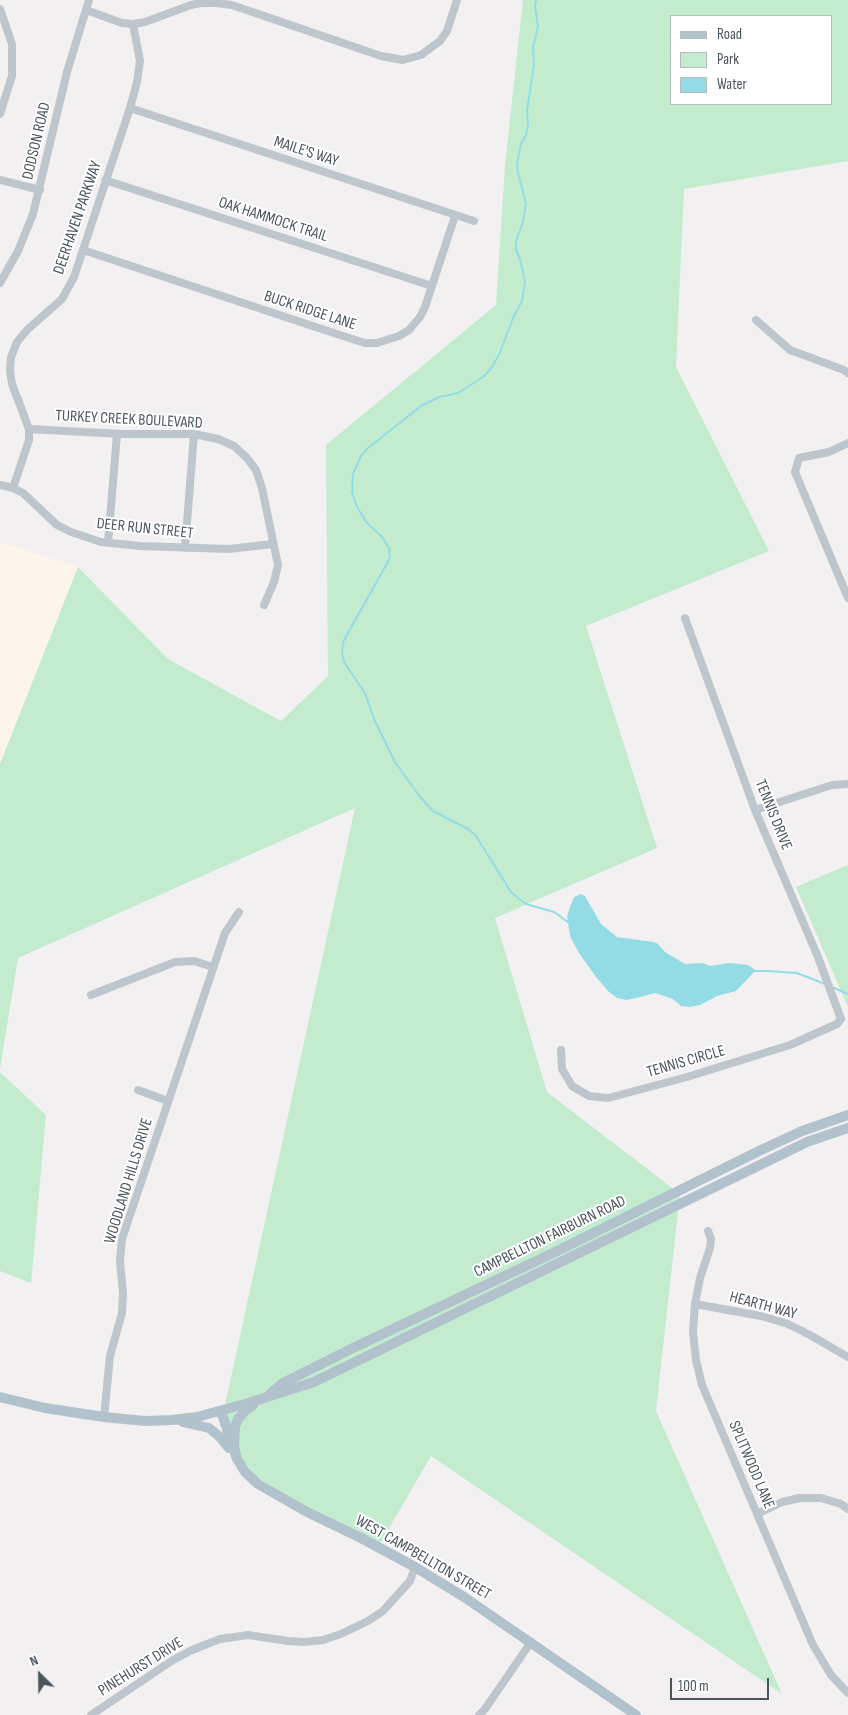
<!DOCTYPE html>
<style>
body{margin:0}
#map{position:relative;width:848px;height:1715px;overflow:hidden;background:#f2f0f1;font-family:"Sofia Sans Condensed",sans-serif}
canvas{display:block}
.legend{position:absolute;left:670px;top:15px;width:162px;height:90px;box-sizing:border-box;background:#fff;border:1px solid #b7bbbe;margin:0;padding:6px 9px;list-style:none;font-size:15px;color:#4a555c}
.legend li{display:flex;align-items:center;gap:10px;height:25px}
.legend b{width:25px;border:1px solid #b7bbbe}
.north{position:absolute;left:15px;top:1650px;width:50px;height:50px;-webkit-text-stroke:4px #fff;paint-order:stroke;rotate:337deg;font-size:14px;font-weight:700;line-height:20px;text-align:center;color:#4a555c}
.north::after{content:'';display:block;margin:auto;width:18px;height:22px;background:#4a555c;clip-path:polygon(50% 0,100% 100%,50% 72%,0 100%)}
.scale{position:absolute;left:670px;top:1678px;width:99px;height:22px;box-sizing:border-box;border:2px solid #4a555c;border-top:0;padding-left:6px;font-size:15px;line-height:18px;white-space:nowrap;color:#4a555c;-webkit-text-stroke:4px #fff;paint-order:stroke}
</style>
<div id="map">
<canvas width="848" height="1715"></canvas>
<ul class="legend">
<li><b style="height:6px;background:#b2c2cc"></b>Road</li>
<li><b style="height:14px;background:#c3eccf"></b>Park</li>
<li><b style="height:14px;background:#94dce5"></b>Water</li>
</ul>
<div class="north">N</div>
<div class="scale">100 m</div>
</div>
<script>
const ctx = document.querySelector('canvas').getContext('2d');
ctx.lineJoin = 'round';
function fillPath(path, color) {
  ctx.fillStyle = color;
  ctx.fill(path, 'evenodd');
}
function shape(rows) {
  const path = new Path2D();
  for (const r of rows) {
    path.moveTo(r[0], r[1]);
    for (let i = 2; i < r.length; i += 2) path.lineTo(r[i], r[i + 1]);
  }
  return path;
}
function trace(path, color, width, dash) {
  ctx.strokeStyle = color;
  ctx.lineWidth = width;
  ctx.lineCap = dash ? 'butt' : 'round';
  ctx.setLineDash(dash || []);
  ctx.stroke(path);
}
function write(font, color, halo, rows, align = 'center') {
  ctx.font = font + ' "Sofia Sans Condensed",sans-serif';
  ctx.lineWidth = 4;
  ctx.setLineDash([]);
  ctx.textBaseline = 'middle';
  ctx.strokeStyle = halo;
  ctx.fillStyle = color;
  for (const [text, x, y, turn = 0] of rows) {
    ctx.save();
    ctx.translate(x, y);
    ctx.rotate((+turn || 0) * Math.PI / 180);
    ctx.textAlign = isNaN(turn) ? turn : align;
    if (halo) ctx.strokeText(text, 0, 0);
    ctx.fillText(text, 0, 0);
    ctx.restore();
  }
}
const commercial = shape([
 [0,542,78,567,0,764]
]);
const green = shape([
 [523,0,848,0,848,161,684,189,676,367,769,551,586,626,657,848,495,918,547,1092,680,1194,656,1411,782,1694,431,1456,377,1549,255,1476,236,1452,225,1405,355,808,18,958,0,1069,0,764,78,567,168,659,281,721,328,676,326,445,496,305,505,165],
 [672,16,832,16,832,104,672,104],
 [848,865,848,1007,796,887],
 [0,1072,46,1115,31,1283,0,1271]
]);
const water = shape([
 [581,894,585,896,601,924,617,937,654,942,658,944,665,952,685,964,703,963,710,966,729,963,748,965,754,969,755,971,736,991,717,996,700,1005,690,1007,681,1006,673,999,655,993,636,998,626,1000,617,998,609,992,596,977,579,953,570,936,567,916,569,910,574,897]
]);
const stream = shape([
 [536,0,535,6,538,27,533,47,534,65,527,110,528,125,526,135,521,144,517,163,518,173,526,203,523,222,516,241,516,250,520,259,525,282,522,301,513,318,499,355,490,370,483,377,458,393,439,397,421,406,368,448,361,456,353,474,352,493,357,507,367,523,382,537,389,548,390,558,343,642,342,652,344,662,365,693,374,719,395,762,420,797,433,811,468,829,476,836,511,892,518,898,526,904,554,912,568,922],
 [755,971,768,971,797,973,825,984],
 [832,987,848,994]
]);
const minor = shape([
 [0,9,12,44,12,76,0,114],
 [86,10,122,23,133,24,145,22,191,5,200,3,216,3,232,5,381,56,403,60,421,55,440,41,447,31,457,0],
 [130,108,474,221],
 [0,180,40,190],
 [105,180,432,286],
 [83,250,349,338,365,343,377,343,399,336,409,330,420,317,425,307,455,216],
 [0,283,18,251,33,214,67,72,89,0],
 [756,320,790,350,844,370,848,373],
 [29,429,122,434,194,434,218,439,234,446,247,458,256,470,262,488,278,565,274,582,264,605],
 [848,443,829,452,799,458,795,472,848,598],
 [0,485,13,488,23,493,57,525,71,532,101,542,140,546,229,549,273,544],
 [13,488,29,440,29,429,12,384,10,371,11,357,17,342,28,329,62,299,74,277,130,108,137,82,140,61,133,24],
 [108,543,117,434],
 [185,548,194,434],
 [755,810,832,785,848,784],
 [91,995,175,962,194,961,213,967],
 [561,1050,562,1069,572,1086,589,1096,608,1098,687,1077,790,1045,837,1024,841,1019,818,957,755,810,685,618],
 [138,1090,168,1101],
 [708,1231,711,1239,710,1248,700,1278,695,1304,693,1332,696,1360,702,1385,813,1645,831,1675,848,1693],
 [695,1304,761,1316,788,1324,810,1335,848,1357],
 [104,1417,110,1356,122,1313,123,1293,120,1261,122,1239,225,933,239,912],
 [757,1514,782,1502,800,1498,821,1498,841,1504,848,1509],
 [91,1715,173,1660,192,1650,220,1639,248,1635,288,1641,304,1642,323,1640,341,1634,368,1621,383,1611,410,1581,415,1567],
 [479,1715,485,1709,531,1642]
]);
const major = shape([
 [271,1393,283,1383,353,1348,549,1255,759,1151,802,1131,848,1115],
 [0,1397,45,1408,104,1417,145,1421,172,1420,197,1417,245,1404,314,1382,764,1163,807,1142,848,1128],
 [221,1411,237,1459,245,1472,258,1484,307,1512,361,1538,415,1567,464,1597,636,1715],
 [183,1422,209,1428,220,1437,229,1448],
 [237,1459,234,1446,235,1427,238,1419,245,1411,253,1405]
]);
const streetNames = [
 ["DODSON ROAD",37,141,-77],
 ["MAILE'S WAY",306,152,18],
 ["DEERHAVEN PARKWAY",78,218,-71],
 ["OAK HAMMOCK TRAIL",273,220,18],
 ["BUCK RIDGE LANE",310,311,18],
 ["TURKEY CREEK BOULEVARD",129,420,3],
 ["DEER RUN STREET",145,529,6],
 ["TENNIS DRIVE",773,815,68],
 ["TENNIS CIRCLE",686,1062,-16],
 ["WOODLAND HILLS DRIVE",129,1181,-73],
 ["CAMPBELLTON FAIRBURN ROAD",550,1237,-26],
 ["HEARTH WAY",763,1306,15],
 ["SPLITWOOD LANE",751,1465,67],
 ["WEST CAMPBELLTON STREET",423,1558,30],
 ["PINEHURST DRIVE",141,1667,-32]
];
fillPath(commercial, '#fbf5ec');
fillPath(green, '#c3eccf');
fillPath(water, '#94dce5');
trace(stream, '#94dce5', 2);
trace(minor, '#bdc6cc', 8);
trace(major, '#b2c2cc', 10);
write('16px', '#4a555c', '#fff', streetNames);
</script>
